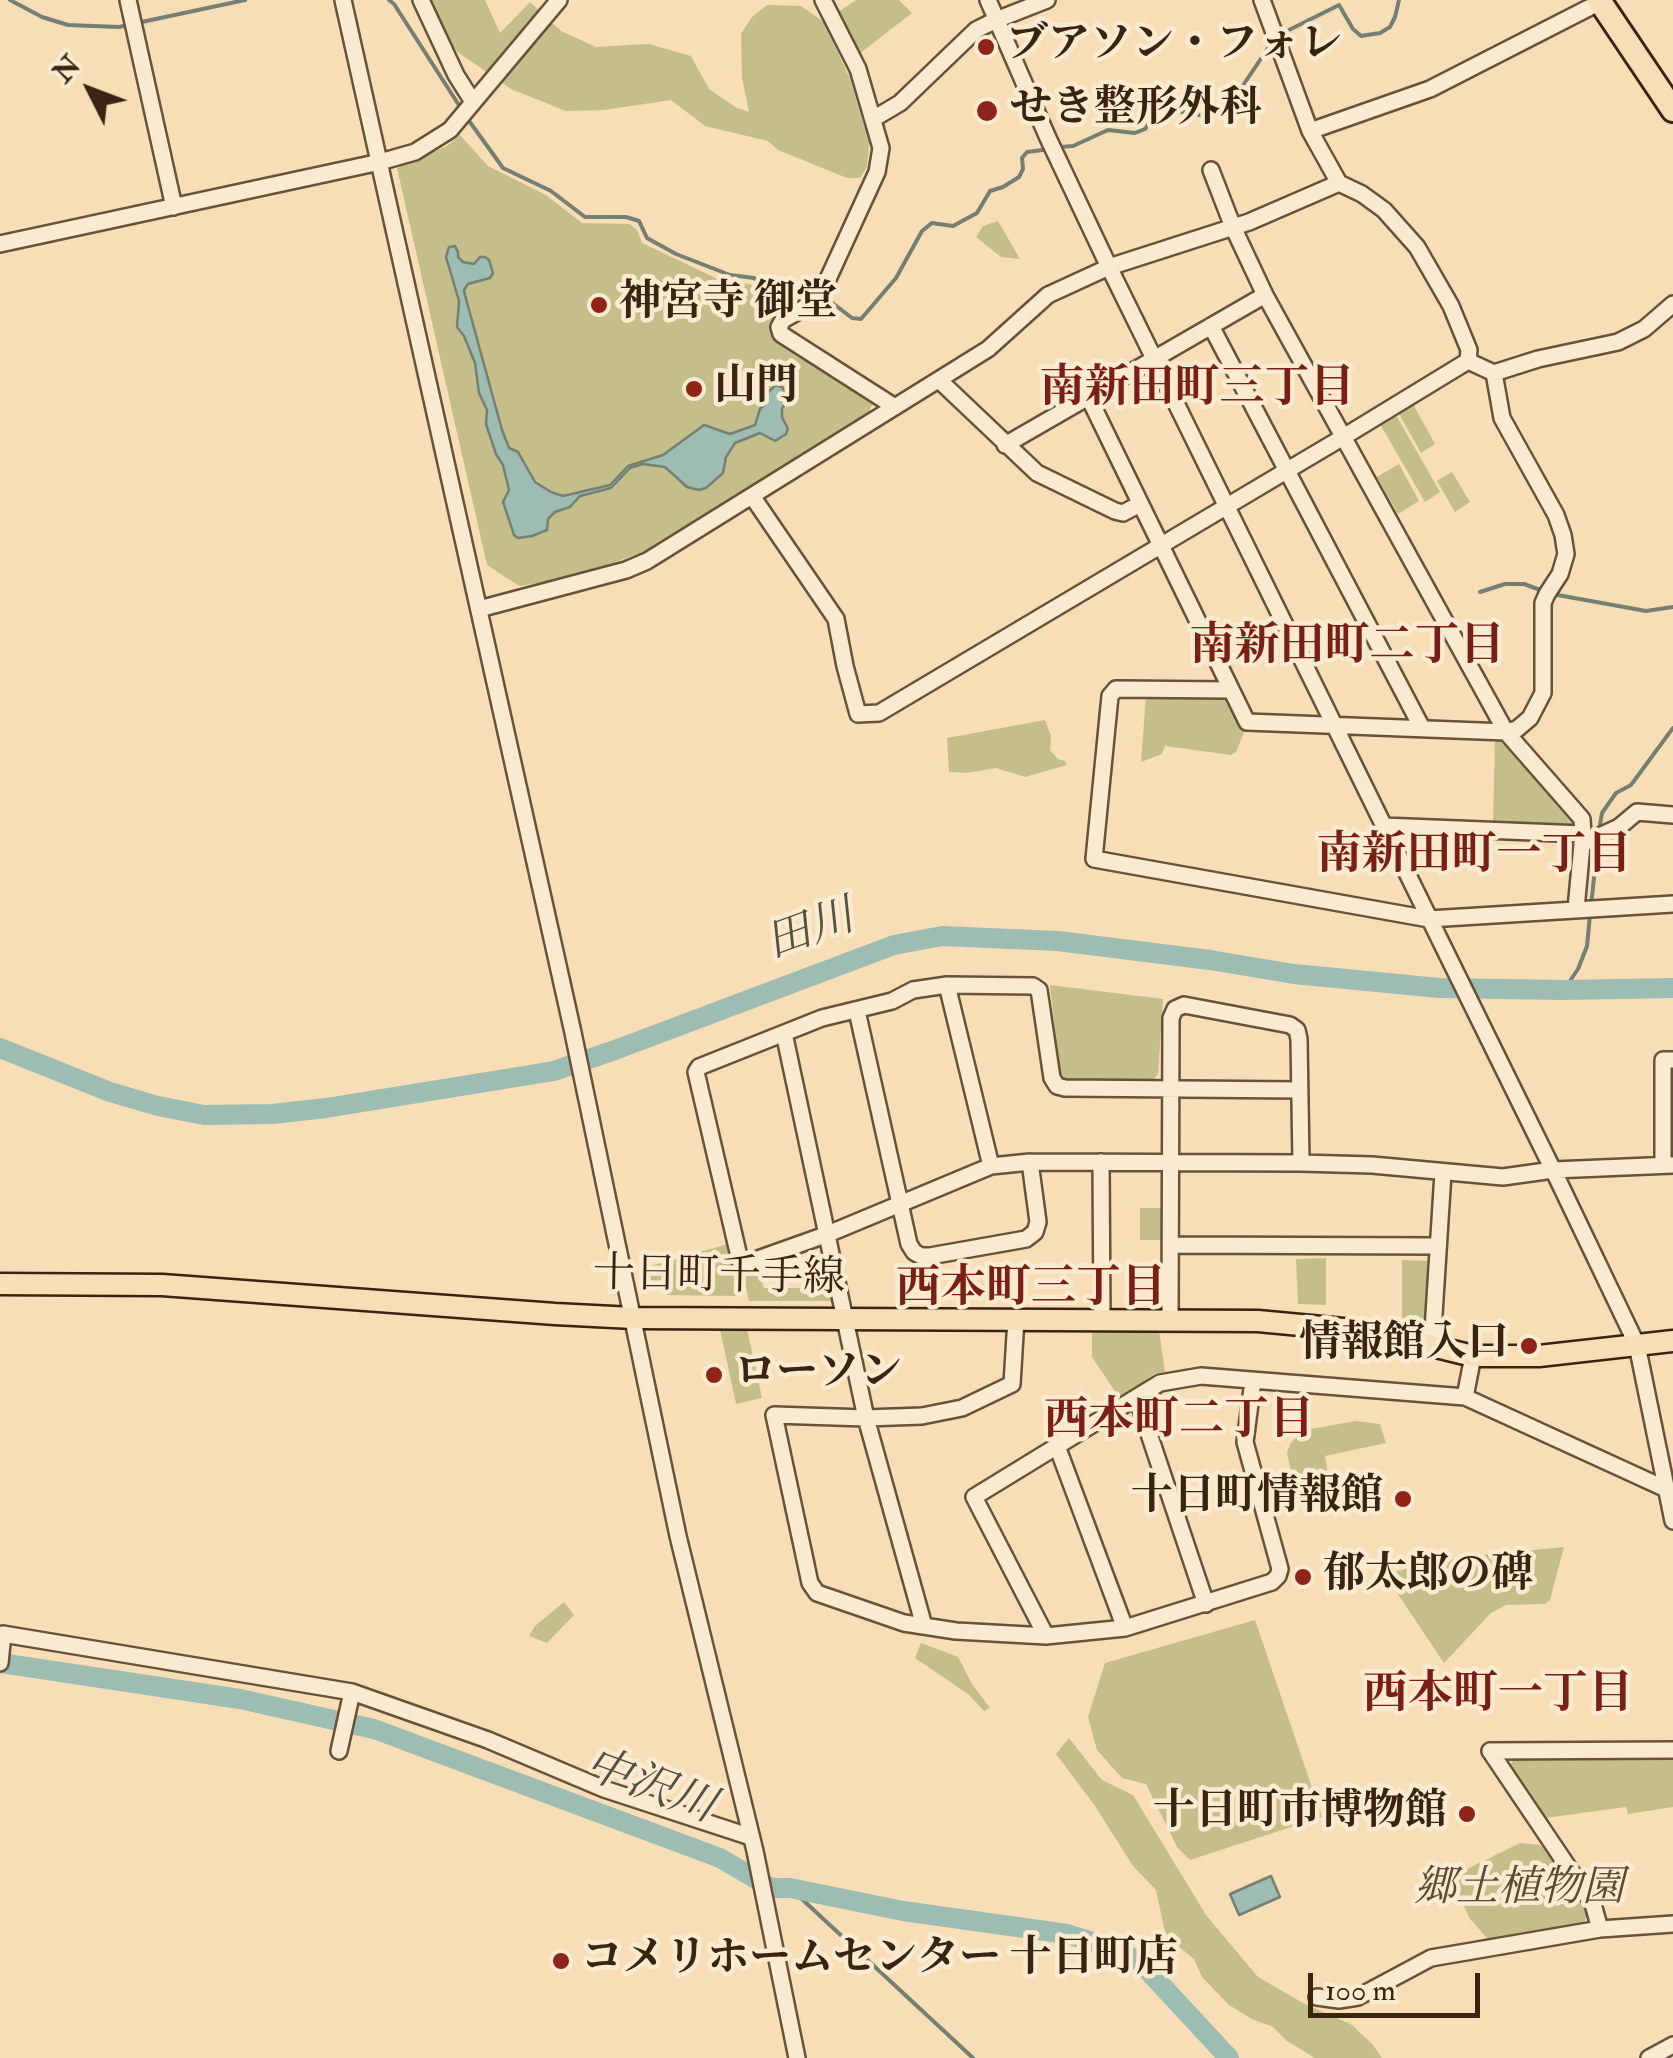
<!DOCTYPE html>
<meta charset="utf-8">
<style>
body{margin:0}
#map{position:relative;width:1673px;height:2058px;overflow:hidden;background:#f8deb7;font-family:"IM FELL Double Pica",serif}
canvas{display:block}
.north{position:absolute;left:40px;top:40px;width:100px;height:100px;-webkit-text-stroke:8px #faead0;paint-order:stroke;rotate:312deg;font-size:28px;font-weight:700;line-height:40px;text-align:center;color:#382411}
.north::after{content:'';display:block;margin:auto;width:35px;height:45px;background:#382411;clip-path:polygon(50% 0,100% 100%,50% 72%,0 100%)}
.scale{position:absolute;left:1308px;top:1973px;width:172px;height:45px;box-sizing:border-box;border:5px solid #382411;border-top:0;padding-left:12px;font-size:30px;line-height:35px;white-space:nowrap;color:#382411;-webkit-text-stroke:8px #faead0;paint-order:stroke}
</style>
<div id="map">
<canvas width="1673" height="2058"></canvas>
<div class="north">N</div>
<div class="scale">100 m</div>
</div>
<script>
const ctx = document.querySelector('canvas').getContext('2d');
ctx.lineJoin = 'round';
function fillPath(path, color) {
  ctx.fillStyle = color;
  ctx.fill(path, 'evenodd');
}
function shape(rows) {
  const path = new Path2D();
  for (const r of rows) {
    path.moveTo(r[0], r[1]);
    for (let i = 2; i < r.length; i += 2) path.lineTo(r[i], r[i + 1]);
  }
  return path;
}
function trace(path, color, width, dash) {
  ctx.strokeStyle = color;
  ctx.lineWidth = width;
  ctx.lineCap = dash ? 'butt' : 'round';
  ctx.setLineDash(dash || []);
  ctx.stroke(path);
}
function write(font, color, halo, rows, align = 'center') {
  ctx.font = font + ' "IM FELL Double Pica","Noto Serif JP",serif';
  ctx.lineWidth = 9;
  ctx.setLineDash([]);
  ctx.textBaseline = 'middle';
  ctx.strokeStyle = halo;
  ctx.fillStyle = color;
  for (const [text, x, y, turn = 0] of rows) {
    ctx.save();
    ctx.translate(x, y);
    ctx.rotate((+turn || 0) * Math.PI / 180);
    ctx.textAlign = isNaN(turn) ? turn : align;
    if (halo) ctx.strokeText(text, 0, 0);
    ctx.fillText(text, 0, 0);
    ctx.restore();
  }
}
const green = shape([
 [420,0,485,0,500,33,530,2,561,31,596,47,649,44,691,56,709,89,737,108,749,112,742,78,741,34,752,17,767,5,801,6,824,22,850,79,869,143,867,167,860,178,847,178,778,150,768,141,705,126,671,100,604,110,566,111,511,89,459,53,430,24],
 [856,0,899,0,912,13,859,54,838,12],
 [460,135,488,166,546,195,582,223,630,224,637,230,642,243,678,260,720,280,749,284,767,290,790,310,774,322,874,400,869,412,645,551,574,578,519,586,487,565,397,168,447,146],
 [998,221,1020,259,1001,257,976,237,983,226],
 [1413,404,1435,444,1421,453,1398,412],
 [1396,415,1440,492,1425,502,1380,424],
 [1399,464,1419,501,1398,514,1377,477],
 [1452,472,1470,502,1455,512,1437,481],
 [1146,696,1222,697,1228,702,1244,733,1236,752,1231,755,1165,746,1162,754,1141,762],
 [1045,720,1051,736,1050,750,1058,759,1065,761,1067,765,1025,777,996,768,967,773,949,772,947,738],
 [1495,739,1503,739,1575,820,1573,829,1493,825],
 [1050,985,1163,999,1158,1074,1153,1080,1065,1080,1060,1076],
 [1140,1208,1164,1208,1164,1240,1140,1240],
 [728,1244,737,1296,667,1295,644,1278,640,1269],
 [1326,1258,1326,1305,1298,1304,1296,1259],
 [1402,1260,1427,1261,1428,1330,1402,1323],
 [757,1269,764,1288,833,1288,835,1301,749,1301,743,1274],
 [720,1329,747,1329,762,1398,736,1404],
 [1092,1330,1159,1330,1165,1372,1155,1373,1120,1399,1092,1357],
 [1356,1421,1380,1424,1386,1443,1325,1456,1329,1480,1295,1488,1287,1453,1290,1444,1297,1436,1311,1429],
 [1564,1547,1550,1600,1545,1604,1506,1605,1491,1613,1444,1663,1391,1584,1390,1575,1394,1572,1438,1561,1491,1554],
 [564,1602,574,1615,547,1643,529,1636,535,1626],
 [1255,1620,1322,1817,1190,1860,1177,1847,1146,1784,1122,1778,1097,1750,1088,1717,1105,1663],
 [921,1643,958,1657,972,1684,990,1708,984,1711,968,1694,915,1658],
 [1069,1738,1102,1780,1133,1795,1206,1915,1258,1977,1303,2003,1352,2025,1373,2045,1382,2058,1315,2058,1287,2041,1273,2027,1252,2019,1229,2005,1202,1977,1194,1959,1171,1940,1165,1932,1156,1890,1133,1866,1095,1806,1056,1754],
 [1514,1758,1673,1758,1673,1807,1628,1814,1626,1807,1545,1818,1509,1768],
 [1520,1843,1540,1845,1548,1852,1585,1907,1587,1915,1585,1921,1578,1925,1488,1939,1470,1919,1451,1877]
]);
const water = shape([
 [455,246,458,252,458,257,463,262,474,264,480,257,485,257,489,260,493,273,490,278,468,284,464,290,465,295,502,430,509,448,518,452,535,482,551,492,563,496,610,485,628,466,663,455,704,425,730,434,755,425,760,409,765,404,766,394,776,385,782,387,786,393,787,400,782,409,782,417,788,429,786,434,775,441,760,433,735,443,726,457,723,473,706,488,699,490,687,487,665,467,643,464,630,468,611,488,580,496,570,507,555,512,548,519,547,530,532,536,518,538,514,535,503,502,509,490,503,465,496,454,486,424,487,410,479,393,475,363,464,336,457,327,459,301,446,257,449,247,455,246],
 [1271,1876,1280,1897,1239,1915,1230,1894,1271,1876]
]);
const stream = shape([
 [10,0,42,17,68,25,119,27,128,25],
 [389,0,394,4,462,110],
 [137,23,245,0],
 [1279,35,1339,5,1353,29,1361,36,1380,33,1390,27,1395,17,1399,0],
 [467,118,503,168,551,191,585,217,626,217,639,221,647,238,676,254,730,275,754,278,783,298,812,295],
 [1060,147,1073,146,1108,130,1135,133,1145,129,1156,114,1171,110,1206,116,1224,106,1244,84,1272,42],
 [826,298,852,318,861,319,896,278,922,231,932,223,953,226,977,213,990,191,1003,187,1019,177,1023,169,1022,158,1027,152,1050,149],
 [1480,592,1505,584,1524,584,1543,591],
 [1552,594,1646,611,1673,607],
 [1599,831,1602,813,1616,793,1631,785,1673,728],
 [1591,906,1598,841],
 [1564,990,1578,969,1587,946,1590,915],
 [790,1888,973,2058]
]);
const river = shape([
 [0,1048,110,1092,158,1106,204,1115,272,1114,326,1108,554,1071,615,1050,894,945,942,936,1058,941,1210,960,1294,974,1439,988,1564,990,1673,988],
 [0,1663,240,1699,374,1729,720,1858,771,1888,790,1888,903,1911,1067,1934,1103,1945,1139,1961,1229,2058]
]);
const minor = shape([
 [128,0,174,207],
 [343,0,572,1028,678,1536,755,1851,797,2058],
 [421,0,456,75,473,102],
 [823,0,858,69,881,148,877,172,822,292,813,303,783,320,779,327,781,334,895,407],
 [988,0,1048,138,1109,267,1558,1180,1637,1345,1673,1521],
 [873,119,900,103,976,30,996,20,1047,0],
 [1310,131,1430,89,1604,0],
 [1211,170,1233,227,1265,295,1506,732,1582,819,1583,834,1576,909],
 [0,244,380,162,415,152,450,130,559,0],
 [1211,326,1422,728],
 [1468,361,1494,373,1538,359,1618,342,1644,329,1673,304],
 [940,381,1037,473,1115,511,1123,513,1140,504],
 [1088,396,1247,722,1506,732,1517,729,1530,718,1543,693,1543,603,1547,594,1560,574,1566,554,1563,535,1556,515,1502,418,1494,373],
 [1005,445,1265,295],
 [752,496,836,619,845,666,858,714,879,713,1345,436,1468,361,1469,350,1451,306,1417,247,1384,210,1362,194,1339,183,1310,131,1262,0],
 [479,609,626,570,647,561,988,349,1048,295,1109,267,1249,222,1339,183],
 [1231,690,1116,689,1110,696,1094,859,1429,919,1673,904],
 [1383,826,1583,834],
 [1582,844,1619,827,1637,812,1673,815],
 [947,985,991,1166],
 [857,1011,909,1244,914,1252,921,1256,930,1256,1026,1239,1035,1232,1038,1222,1030,1162],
 [784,1033,866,1418,924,1626],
 [1300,1090,1065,1088,1057,1086,1052,1078,1039,990,1033,986,947,985,913,990,892,1001,822,1018,699,1067,696,1072,741,1265,828,1234,991,1166,1030,1162,1301,1163,1372,1165,1503,1177,1553,1170,1673,1165],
 [1101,1162,1102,1319],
 [1663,1165,1663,1060,1673,1060],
 [1170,1245,1438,1246],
 [1016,1319,1012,1384,962,1408,922,1416,866,1418,774,1415,810,1583,817,1593,904,1623,956,1631,1046,1636,1125,1628,1272,1582,1278,1576,1280,1569,1245,1442,1253,1381],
 [1170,1319,1171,1018,1175,1009,1184,1005,1290,1025,1297,1030,1299,1039,1301,1163],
 [1432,1346,1443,1173],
 [1465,1397,1473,1356],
 [1137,1398,1206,1604],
 [1057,1446,1125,1628],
 [1046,1636,974,1497,1160,1383,1201,1376,1465,1397,1666,1489],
 [0,1663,3,1634,352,1692,488,1740,604,1789,751,1837],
 [339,1751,352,1692],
 [1490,1751,1593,1904,1600,1929],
 [1490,1751,1673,1750],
 [1317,1997,1339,2000,1358,1997,1431,1958,1600,1929,1673,1924],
 [1649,2058,1673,2045]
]);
const major = shape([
 [0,1284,162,1285,555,1314,633,1318,1258,1321,1375,1332,1473,1356,1539,1356,1673,1341]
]);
const highway = shape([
 [1599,0,1673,110]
]);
const markers = [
 [986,47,10,"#8f2418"],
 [987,111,12,"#8f2418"],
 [599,305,10,"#8f2418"],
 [694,389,10,"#8f2418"],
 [1529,1346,10,"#8f2418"],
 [714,1375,10,"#8f2418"],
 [1403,1499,10,"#8f2418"],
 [1303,1577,10,"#8f2418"],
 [1467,1814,10,"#8f2418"],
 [561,1961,10,"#8f2418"]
];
const poiNames = [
 ["ブアソン・フォレ",1006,47],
 ["せき整形外科",1010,111],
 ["神宮寺 御堂",619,305],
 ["山門",714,389],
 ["情報館入口",1509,1346,"right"],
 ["ローソン",734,1375],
 ["十日町情報館",1383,1499,"right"],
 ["郁太郎の碑",1323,1577],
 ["十日町市博物館",1447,1814,"right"],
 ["コメリホームセンター 十日町店",581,1961]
];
const streetNames = [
 ["十日町千手線",719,1279,1]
];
const parkNames = [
 ["郷土植物園",1519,1891]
];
const neighbourhoodNames = [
 ["南新田町三丁目",1197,391],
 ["南新田町二丁目",1347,649],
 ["南新田町一丁目",1474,858],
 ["西本町三丁目",1031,1291],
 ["西本町二丁目",1179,1423],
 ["西本町一丁目",1498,1697]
];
const waterNames = [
 ["田川",811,933,-20],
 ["中沢川",649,1789,20]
];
fillPath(green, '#c4bf8a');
fillPath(water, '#9dbcb2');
trace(water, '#757f72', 2.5);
trace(stream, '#757f72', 4);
trace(river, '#9dbcb2', 20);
trace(minor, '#68523a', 20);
trace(major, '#382411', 25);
trace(highway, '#382411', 28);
trace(minor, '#faead0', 15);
trace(major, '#f8deb7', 20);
trace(highway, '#f8deb7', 22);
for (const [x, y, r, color] of markers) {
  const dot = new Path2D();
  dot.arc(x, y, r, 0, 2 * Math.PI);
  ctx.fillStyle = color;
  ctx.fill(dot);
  trace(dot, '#faead0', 4);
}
write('bold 42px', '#382411', '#faead0', poiNames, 'left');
write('42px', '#382411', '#faead0', streetNames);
write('italic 42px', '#5b4b2f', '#faead0', parkNames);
write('bold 45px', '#7a1f14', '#faead0', neighbourhoodNames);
write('italic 45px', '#565241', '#faead0', waterNames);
</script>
